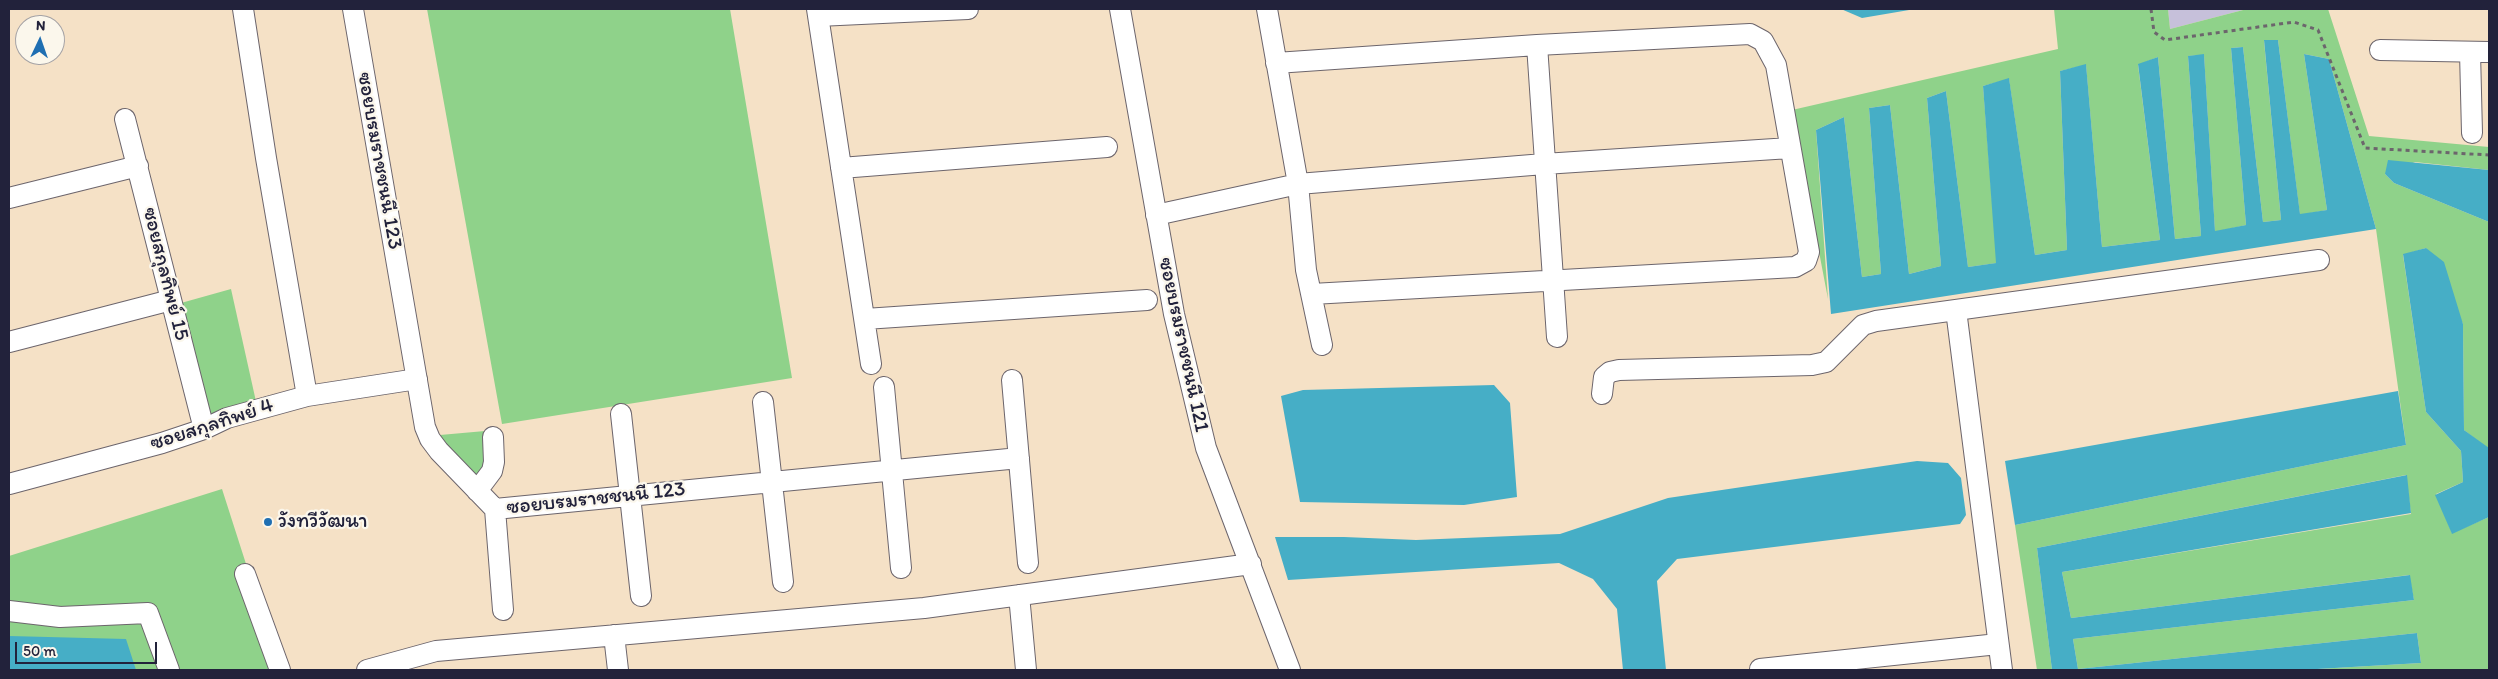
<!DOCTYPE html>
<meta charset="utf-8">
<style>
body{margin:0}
#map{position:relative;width:2498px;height:679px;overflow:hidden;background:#f5e1c6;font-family:Itim,sans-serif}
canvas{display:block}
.frame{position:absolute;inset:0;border:10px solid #22223b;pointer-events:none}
.north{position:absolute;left:15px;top:15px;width:50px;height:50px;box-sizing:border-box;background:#fbf7ec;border:1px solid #a4a2a5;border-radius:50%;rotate:3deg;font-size:14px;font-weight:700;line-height:20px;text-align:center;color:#22223b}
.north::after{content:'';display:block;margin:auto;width:18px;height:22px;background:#1f6fb2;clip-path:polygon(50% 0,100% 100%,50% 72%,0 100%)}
.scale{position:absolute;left:15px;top:642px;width:142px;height:22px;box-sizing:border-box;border:2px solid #22223b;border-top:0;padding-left:6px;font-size:15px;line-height:18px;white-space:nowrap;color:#22223b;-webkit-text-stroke:4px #fbf7ec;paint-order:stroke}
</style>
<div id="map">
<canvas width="2498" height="679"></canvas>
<div class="frame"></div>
<div class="north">N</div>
<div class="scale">50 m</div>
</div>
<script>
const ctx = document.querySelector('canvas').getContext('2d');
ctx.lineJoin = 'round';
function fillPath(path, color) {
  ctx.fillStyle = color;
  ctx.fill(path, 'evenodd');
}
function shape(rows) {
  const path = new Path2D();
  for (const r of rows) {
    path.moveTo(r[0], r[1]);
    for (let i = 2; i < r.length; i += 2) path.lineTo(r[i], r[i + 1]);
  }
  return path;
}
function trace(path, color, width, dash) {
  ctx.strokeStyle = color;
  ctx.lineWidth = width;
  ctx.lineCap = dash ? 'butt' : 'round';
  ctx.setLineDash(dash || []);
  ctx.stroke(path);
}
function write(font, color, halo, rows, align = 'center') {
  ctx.font = font + ' Itim,"Playpen Sans Thai",sans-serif';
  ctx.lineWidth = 4.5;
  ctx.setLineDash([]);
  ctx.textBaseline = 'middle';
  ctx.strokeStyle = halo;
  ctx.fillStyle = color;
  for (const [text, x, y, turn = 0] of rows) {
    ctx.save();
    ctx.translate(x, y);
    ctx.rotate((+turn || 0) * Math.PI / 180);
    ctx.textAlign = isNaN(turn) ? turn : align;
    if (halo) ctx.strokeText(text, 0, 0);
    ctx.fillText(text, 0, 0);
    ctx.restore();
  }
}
const industrial = shape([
 [2168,9,2247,9,2170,29]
]);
const green = shape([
 [427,9,730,9,792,378,502,424],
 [2054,9,2168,9,2170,29,2247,9,2328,9,2369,136,2489,147,2489,170,2415,162,2385,174,2394,183,2489,222,2488,449,2464,430,2463,324,2426,248,2403,255,2426,412,2461,451,2463,482,2436,494,2452,533,2489,517,2489,670,2300,670,2421,663,2417,633,2078,669,2073,639,2414,600,2409,575,2071,618,2062,572,2411,514,2406,475,2037,548,2052,670,2037,670,2015,525,2406,445,2376,229,2329,59,2304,54,2327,210,2300,215,2278,40,2264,41,2281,220,2263,222,2243,47,2231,48,2246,225,2215,232,2204,55,2188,56,2201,236,2175,239,2158,57,2138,65,2160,240,2102,247,2086,65,2060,71,2067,250,2035,255,2009,79,1983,86,1997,263,1968,267,1946,91,1927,98,1941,266,1909,274,1890,105,1869,108,1881,274,1862,277,1844,117,1816,130,1828,299,1792,110,2058,49],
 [231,289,257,406,210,421,181,303],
 [485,431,490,465,479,480,464,469,440,435],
 [222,489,280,670,9,670,9,556]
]);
const water = shape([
 [1841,9,1915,9,1862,18],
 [2264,40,2278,40,2300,214,2327,210,2304,54,2329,59,2376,229,1831,314,1816,130,1844,117,1862,277,1881,274,1869,108,1890,105,1909,274,1941,266,1927,98,1946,91,1968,267,1996,263,1983,86,2009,78,2035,255,2067,250,2060,71,2086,64,2102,247,2160,240,2138,64,2158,57,2175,239,2201,236,2188,56,2204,54,2215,231,2246,225,2231,48,2243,47,2263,222,2281,220],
 [2388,160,2489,170,2489,222,2394,183,2385,174],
 [2426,248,2444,262,2463,324,2464,430,2489,448,2489,517,2452,534,2435,495,2463,482,2461,451,2426,412,2403,254],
 [1494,385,1510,403,1517,497,1464,505,1300,502,1281,396,1303,390],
 [2398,391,2406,445,2015,525,2005,461],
 [1917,461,1948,463,1961,478,1966,515,1960,524,1677,559,1657,581,1666,670,1623,670,1617,609,1593,579,1559,563,1288,580,1275,537,1344,537,1416,540,1560,534,1668,498],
 [2407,475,2411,513,2062,572,2071,618,2410,575,2414,600,2073,639,2078,669,2417,633,2421,663,2300,670,2052,670,2037,548],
 [9,636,126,639,136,670,9,670]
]);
const path = shape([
 [2151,9,2154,32,2165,40,2294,22,2318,30,2365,148,2489,155]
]);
const street = shape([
 [243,9,266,158,307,396],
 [353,9,425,427,430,439,439,451,495,509,1019,458],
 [817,9,871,364],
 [1120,9,1174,314,1206,448,1290,670],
 [1267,9,1298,184,1306,270,1322,345],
 [818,16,968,9],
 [1537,45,1557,337],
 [2380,50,2489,52],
 [2470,52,2472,133],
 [1276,63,1537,45,1750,34,1763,41,1776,65,1809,252,1806,261,1795,267,1312,294],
 [125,119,204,429],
 [841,168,1107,147],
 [9,198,138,166],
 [1156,215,1298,184,1544,164,1790,148],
 [1956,310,2002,670],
 [865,319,1147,300],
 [9,342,171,300],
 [1012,380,1028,563],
 [884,387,901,568],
 [1602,394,1604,377,1610,372,1619,370,1812,365,1826,362,1863,325,1876,321,2319,260],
 [763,402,783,582],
 [621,414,641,596],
 [9,484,162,443,204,429,227,418,307,396,417,379],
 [477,491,492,471,494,462,493,437],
 [495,509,503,610],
 [245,574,280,670],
 [1019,595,1026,670],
 [9,611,60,617,148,613,169,670],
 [614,635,618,670],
 [1760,669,1998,644],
 [367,670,436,651,924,608,1251,564]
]);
const markers = [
 [268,522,5,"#1f6fb2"]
];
const streetNames = [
 ["ซอยบรมราชชนนี 123",379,161,80],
 ["ซอยสกุลทิพย์ 15",165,274,76],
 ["ซอยบรมราชชนนี 121",1183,345,78],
 ["ซอยสกุลทิพย์ 4",212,425,-18],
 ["ซอยบรมราชชนนี 123",596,499,-6]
];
const poiNames = [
 ["วังทวีวัฒนา",278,522]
];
fillPath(industrial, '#c6c0da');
fillPath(green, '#8fd28a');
fillPath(water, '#46aec6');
trace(street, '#6c656c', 22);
trace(path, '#6c656c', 3, [4, 4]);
trace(street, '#fff', 20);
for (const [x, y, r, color] of markers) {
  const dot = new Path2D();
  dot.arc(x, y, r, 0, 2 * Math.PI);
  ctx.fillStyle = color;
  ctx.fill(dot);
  trace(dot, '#fbf7ec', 2);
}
write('21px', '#22223b', '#fbf7ec', streetNames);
write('21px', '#22223b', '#fbf7ec', poiNames, 'left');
</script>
